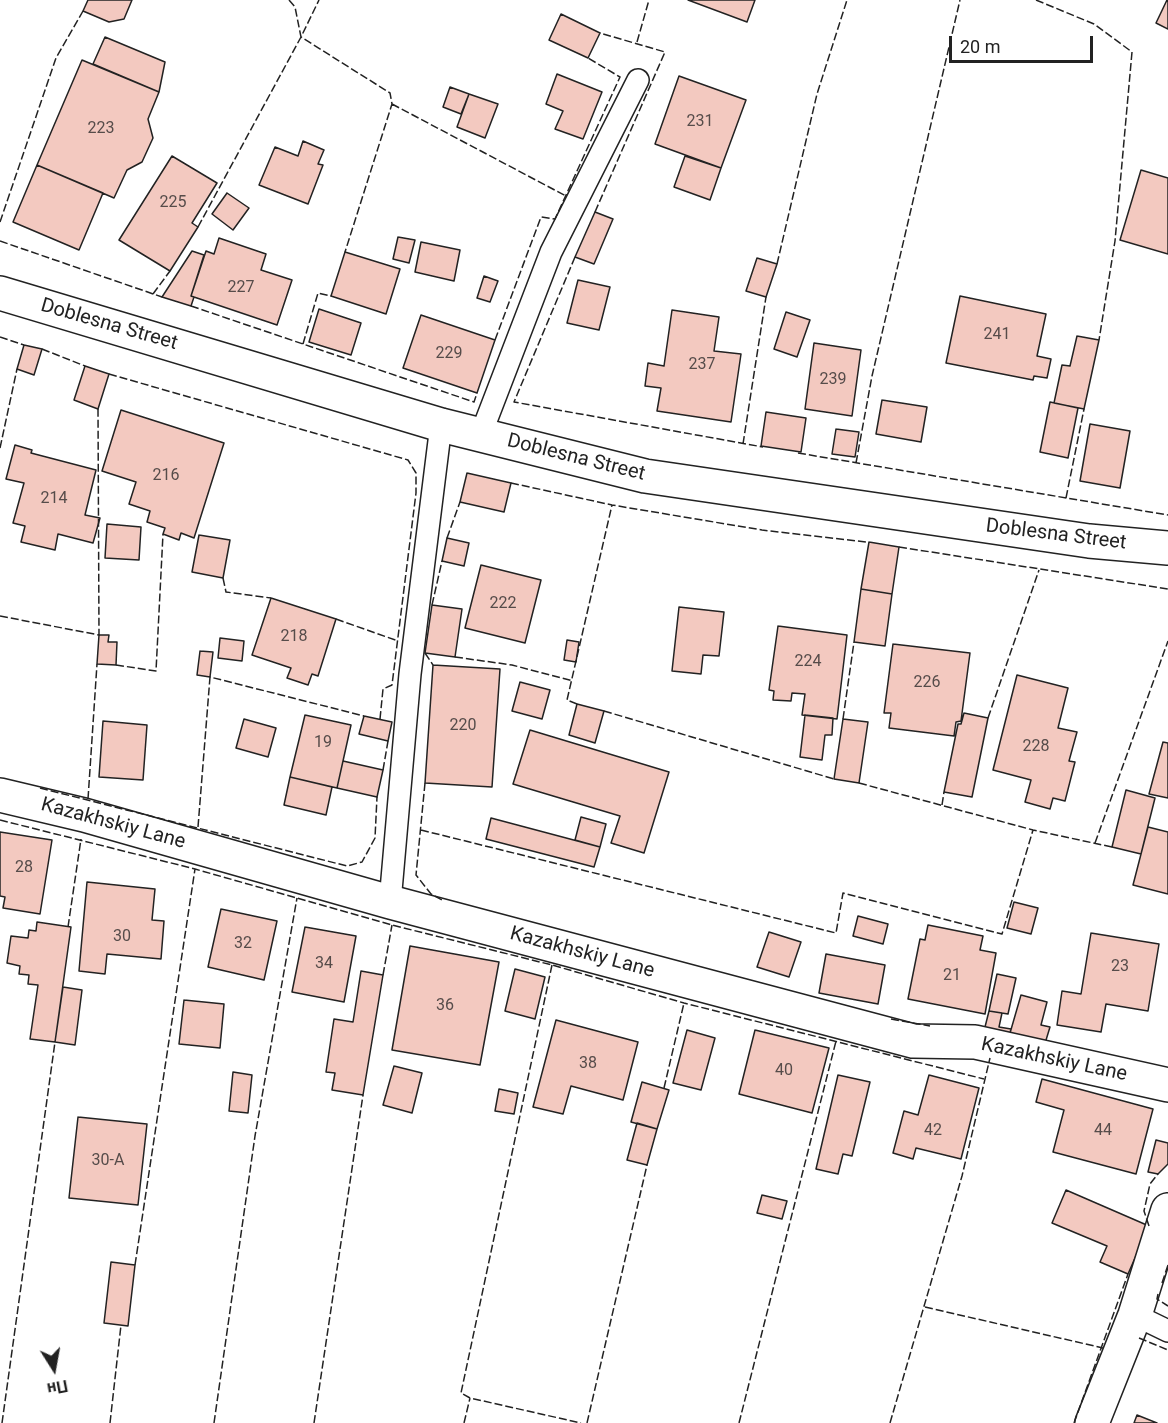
<!DOCTYPE html>
<meta charset="utf-8">
<style>
body{margin:0}
#map{position:relative;width:1168px;height:1423px;overflow:hidden;background:#fff;font-family:Roboto,sans-serif}
canvas{display:block}
.north{position:absolute;left:24px;top:1339px;width:60px;height:60px;-webkit-text-stroke:4px #fff;paint-order:stroke;rotate:169deg;font-size:16px;font-weight:700;line-height:24px;text-align:center;color:#222}
.north::after{content:'';display:block;margin:auto;width:21px;height:27px;background:#222;clip-path:polygon(50% 0,100% 100%,50% 72%,0 100%)}
.scale{position:absolute;left:949px;top:36px;width:144px;height:27px;box-sizing:border-box;border:3px solid #222;border-top:0;padding-left:8px;font-size:18px;line-height:21px;white-space:nowrap;color:#222;-webkit-text-stroke:4px #fff;paint-order:stroke}
</style>
<div id="map">
<canvas width="1168" height="1423"></canvas>
<div class="north">Пн</div>
<div class="scale">20 m</div>
</div>
<script>
const ctx = document.querySelector('canvas').getContext('2d');
ctx.lineJoin = 'round';
function fillPath(path, color) {
  ctx.fillStyle = color;
  ctx.fill(path, 'evenodd');
}
function shape(rows) {
  const path = new Path2D();
  for (const r of rows) {
    path.moveTo(r[0], r[1]);
    for (let i = 2; i < r.length; i += 2) path.lineTo(r[i], r[i + 1]);
  }
  return path;
}
function trace(path, color, width, dash) {
  ctx.strokeStyle = color;
  ctx.lineWidth = width;
  ctx.lineCap = dash ? 'butt' : 'round';
  ctx.setLineDash(dash || []);
  ctx.stroke(path);
}
function write(font, color, halo, rows, align = 'center') {
  ctx.font = font + ' Roboto,sans-serif';
  ctx.lineWidth = 4.5;
  ctx.setLineDash([]);
  ctx.textBaseline = 'middle';
  ctx.strokeStyle = halo;
  ctx.fillStyle = color;
  for (const [text, x, y, turn = 0] of rows) {
    ctx.save();
    ctx.translate(x, y);
    ctx.rotate((+turn || 0) * Math.PI / 180);
    ctx.textAlign = isNaN(turn) ? turn : align;
    if (halo) ctx.strokeText(text, 0, 0);
    ctx.fillText(text, 0, 0);
    ctx.restore();
  }
}
const building = shape([
 [88,0,132,0,124,19,109,22,83,11,88,0],
 [688,0,755,0,747,22,688,0],
 [1167,0,1168,0,1168,29,1156,23,1167,0],
 [561,14,600,33,588,58,549,40,561,14],
 [105,37,165,62,159,92,93,64,105,37],
 [82,60,159,92,148,119,153,138,142,162,127,170,114,198,37,165,82,60],
 [557,74,602,92,583,139,555,129,563,111,546,104,557,74],
 [679,76,746,100,721,168,655,144,679,76],
 [450,87,469,94,461,114,443,107,450,87],
 [469,94,498,104,485,138,457,127,469,94],
 [303,141,324,150,318,164,323,165,308,204,259,185,275,147,298,156,303,141],
 [172,156,217,183,192,223,198,227,170,271,119,240,172,156],
 [685,156,721,168,710,200,674,187,685,156],
 [37,165,103,193,79,250,13,222,37,165],
 [1141,170,1168,178,1168,254,1120,240,1141,170],
 [227,193,249,208,233,230,212,214,227,193],
 [595,212,613,219,594,264,575,257,595,212],
 [398,237,415,240,409,263,393,259,398,237],
 [219,238,266,254,261,270,292,280,277,325,191,296,206,251,214,254,219,238],
 [421,242,460,250,454,281,415,272,421,242],
 [192,251,204,255,191,296,194,297,191,306,162,297,192,251],
 [345,252,400,269,386,314,331,296,345,252],
 [757,258,777,264,766,297,746,291,757,258],
 [484,276,498,281,490,302,477,298,484,276],
 [578,280,610,287,599,330,567,323,578,280],
 [960,296,1046,314,1037,356,1051,359,1047,378,1034,376,1033,380,946,363,960,296],
 [319,309,361,323,351,355,309,342,319,309],
 [672,310,719,317,714,351,741,354,731,422,657,411,661,388,645,386,648,363,664,366,672,310],
 [786,312,810,320,797,357,774,349,786,312],
 [421,315,495,340,477,393,403,368,421,315],
 [1077,336,1099,340,1084,409,1054,403,1062,365,1070,366,1077,336],
 [814,343,861,350,852,416,805,409,814,343],
 [24,345,42,349,34,375,17,369,24,345],
 [85,366,109,374,98,409,74,400,85,366],
 [882,400,927,407,921,442,876,434,882,400],
 [1050,402,1078,408,1068,458,1040,452,1050,402],
 [121,410,224,443,194,538,181,533,179,540,163,534,165,528,147,522,150,511,129,504,136,482,102,471,121,410],
 [766,412,806,418,801,452,761,446,766,412],
 [1090,424,1130,431,1120,488,1080,481,1090,424],
 [836,429,859,432,855,457,832,454,836,429],
 [15,445,32,450,31,453,96,470,85,515,100,518,93,543,58,534,55,550,21,542,25,526,13,523,24,483,6,479,15,445],
 [467,473,511,483,504,512,460,502,467,473],
 [107,524,141,527,139,560,105,558,107,524],
 [199,535,230,540,223,578,192,572,199,535],
 [447,538,469,543,464,566,442,561,447,538],
 [869,542,899,547,892,594,861,589,869,542],
 [481,565,541,580,525,643,465,628,481,565],
 [861,589,892,594,885,646,854,642,861,589],
 [271,598,336,619,318,676,312,674,308,685,287,678,291,668,252,655,271,598],
 [432,605,462,609,455,657,425,653,432,605],
 [679,607,724,612,719,656,703,655,701,674,672,671,679,607],
 [778,626,847,635,837,719,802,715,805,694,792,693,791,701,773,700,774,691,769,690,778,626],
 [99,635,109,635,108,642,117,642,116,665,97,664,99,635],
 [220,638,244,641,242,661,218,658,220,638],
 [567,640,579,642,576,662,564,660,567,640],
 [893,644,970,653,961,721,956,722,954,736,889,728,891,713,884,713,893,644],
 [200,651,213,652,210,677,197,675,200,651],
 [433,665,500,669,492,787,425,783,433,665],
 [1017,675,1068,688,1058,728,1077,732,1069,761,1075,762,1065,801,1053,798,1050,809,1025,802,1031,780,993,770,1017,675],
 [520,682,550,690,542,719,512,711,520,682],
 [577,704,604,711,595,743,569,735,577,704],
 [964,713,988,718,972,797,944,792,958,724,961,724,964,713],
 [305,715,351,725,337,788,290,777,305,715],
 [805,715,833,718,832,735,825,735,822,760,800,757,805,715],
 [364,716,392,722,388,741,359,734,364,716],
 [244,719,276,728,268,757,236,748,244,719],
 [843,719,868,722,859,783,834,779,843,719],
 [103,721,147,725,143,780,99,777,103,721],
 [530,730,669,772,644,853,611,843,620,816,513,784,530,730],
 [1163,742,1168,743,1168,798,1149,794,1163,742],
 [343,761,383,770,377,797,337,788,343,761],
 [290,777,332,787,326,815,284,805,290,777],
 [1126,790,1155,798,1141,854,1112,847,1126,790],
 [581,817,606,824,600,847,575,840,581,817],
 [491,818,600,847,594,867,486,839,491,818],
 [1148,827,1168,832,1168,894,1133,885,1148,827],
 [0,832,52,840,40,914,3,908,5,897,0,896,0,832],
 [87,882,155,889,152,920,164,921,161,959,107,954,105,974,79,971,87,882],
 [1014,902,1038,908,1031,934,1007,928,1014,902],
 [221,909,277,921,264,980,208,967,221,909],
 [858,916,888,924,883,944,853,936,858,916],
 [37,922,71,927,55,1042,30,1039,38,985,28,984,29,975,19,974,20,966,7,963,11,936,28,938,29,930,36,931,37,922],
 [928,925,983,936,980,950,996,953,985,1014,908,999,920,939,925,940,928,925],
 [305,927,356,936,344,1002,292,992,305,927],
 [769,932,801,942,789,977,757,967,769,932],
 [1091,933,1159,944,1148,1011,1106,1004,1101,1032,1057,1025,1062,991,1081,994,1091,933],
 [410,946,499,962,480,1065,392,1050,410,946],
 [826,954,885,965,878,1004,819,993,826,954],
 [515,969,545,977,535,1019,505,1011,515,969],
 [361,971,383,975,363,1095,332,1090,335,1073,326,1072,334,1019,353,1022,361,971],
 [997,974,1016,978,1008,1014,989,1011,997,974],
 [63,987,82,990,75,1045,55,1042,63,987],
 [1021,995,1047,1002,1041,1025,1050,1027,1043,1050,1008,1040,1021,995],
 [184,1000,224,1004,220,1048,179,1044,184,1000],
 [989,1011,1002,1013,999,1027,1011,1029,1008,1040,983,1035,989,1011],
 [556,1020,638,1042,623,1100,571,1086,563,1114,533,1107,556,1020],
 [687,1030,715,1038,701,1090,673,1083,687,1030],
 [755,1030,829,1048,812,1113,739,1094,755,1030],
 [394,1066,422,1073,412,1113,383,1105,394,1066],
 [233,1072,252,1075,248,1113,229,1111,233,1072],
 [838,1075,870,1082,852,1156,843,1154,838,1174,816,1169,838,1075],
 [929,1075,979,1088,961,1159,916,1148,913,1159,893,1153,904,1111,918,1115,929,1075],
 [1042,1079,1153,1109,1136,1174,1053,1152,1064,1110,1036,1102,1042,1079],
 [642,1082,669,1090,657,1129,631,1122,642,1082],
 [499,1089,518,1093,514,1114,495,1111,499,1089],
 [78,1117,147,1124,138,1205,69,1198,78,1117],
 [637,1123,657,1129,647,1165,627,1160,637,1123],
 [1156,1140,1168,1143,1168,1164,1158,1174,1148,1172,1156,1140],
 [1066,1190,1149,1226,1128,1274,1100,1262,1107,1246,1052,1223,1066,1190],
 [762,1195,787,1201,782,1219,757,1213,762,1195],
 [111,1262,135,1265,128,1326,104,1323,111,1262],
 [1137,1415,1157,1423,1134,1423,1137,1415]
]);
const service = shape([
 [481,434,551,252,638,80],
 [390,902,410,674,441,425],
 [1135,1315,1168,1331]
]);
const minor = shape([
 [0,795,84,815,390,902,913,1041,975,1042,1168,1085],
 [1092,1423,1135,1315,1168,1210]
]);
const tertiary = shape([
 [0,293,441,425,645,476,1089,541,1168,548]
]);
const fence = shape([
 [289,0,295,7,301,37,390,93,392,104,345,252],
 [1036,0,1094,24,1132,52,1115,241,1099,340],
 [637,42,649,0],
 [392,104,566,196],
 [595,212,665,52,600,33],
 [0,222,56,58,83,11],
 [198,227,301,37,319,0],
 [0,241,162,297],
 [575,257,514,402,763,447],
 [777,264,817,94,847,0],
 [153,294,170,271],
 [191,306,474,402,477,393],
 [0,337,24,345],
 [495,340,541,217,555,219,620,77,588,58],
 [303,344,318,293,331,296],
 [42,349,85,366],
 [109,374,408,460,416,473,416,493,392,685,383,689,380,719],
 [743,444,766,297],
 [0,448,17,369],
 [798,453,1168,515],
 [856,463,872,376,960,0],
 [511,483,612,505,762,530,866,542],
 [1066,498,1084,409],
 [447,538,460,502],
 [899,547,1168,589],
 [223,578,226,592,271,598],
 [432,605,442,561],
 [0,616,99,635,98,409],
 [336,619,398,641],
 [425,653,433,665],
 [455,657,512,665,573,681],
 [116,665,156,671,163,534],
 [577,704,567,700,612,505],
 [604,711,834,779],
 [988,718,1039,570],
 [843,719,854,642],
 [383,770,388,741],
 [425,783,416,875,431,894,442,900],
 [859,783,1033,830,1112,847],
 [40,788,347,866,362,862,375,838,377,797],
 [88,799,97,664],
 [942,805,944,792],
 [0,820,195,869,392,925,552,965,684,1003,984,1079],
 [198,827,210,677,364,716],
 [421,830,836,933,843,893,1002,934,1033,830],
 [1095,843,1168,641],
 [68,927,81,839],
 [552,965,461,1393,470,1398,581,1423],
 [383,975,392,925],
 [891,1019,930,1026],
 [664,1088,684,1003],
 [1149,1226,1144,1211,1150,1184,1158,1174],
 [135,1265,195,869],
 [1162,1283,1168,1265],
 [1158,1294,1157,1299,1168,1306],
 [925,1307,1103,1348],
 [1139,1338,1168,1350],
 [2,1423,55,1042],
 [110,1423,121,1325],
 [214,1423,255,1136,297,898],
 [314,1423,363,1095],
 [464,1423,470,1398],
 [587,1423,647,1165],
 [739,1423,836,1041],
 [890,1423,962,1176,990,1058],
 [1074,1423,1128,1274]
]);
const numberNames = [
 ["231",700,122],
 ["223",101,129],
 ["225",173,203],
 ["227",241,288],
 ["241",997,335],
 ["229",449,354],
 ["237",702,365],
 ["239",833,380],
 ["216",166,476],
 ["214",54,499],
 ["222",503,604],
 ["218",294,637],
 ["224",808,662],
 ["226",927,683],
 ["220",463,726],
 ["19",323,743],
 ["228",1036,747],
 ["28",24,868],
 ["30",122,937],
 ["32",243,944],
 ["34",324,964],
 ["23",1120,967],
 ["21",952,976],
 ["36",445,1006],
 ["38",588,1064],
 ["40",784,1071],
 ["42",933,1131],
 ["44",1103,1131],
 ["30-А",108,1161]
];
const streetNames = [
 ["Doblesna Street",109,325,16],
 ["Doblesna Street",576,458,14],
 ["Doblesna Street",1056,535,7],
 ["Kazakhskiy Lane",113,824,15],
 ["Kazakhskiy Lane",582,953,15],
 ["Kazakhskiy Lane",1054,1060,12]
];
fillPath(building, '#f3c9c0');
trace(building, '#222', 1.5);
trace(service, '#222', 24);
trace(minor, '#222', 36);
trace(tertiary, '#222', 36);
trace(service, '#fff', 21);
trace(minor, '#fff', 33);
trace(tertiary, '#fff', 33);
trace(fence, '#222', 1.5, [8, 3]);
write('16px', '#564c4a', null, numberNames);
write('20px', '#222', '#fff', streetNames);
</script>
